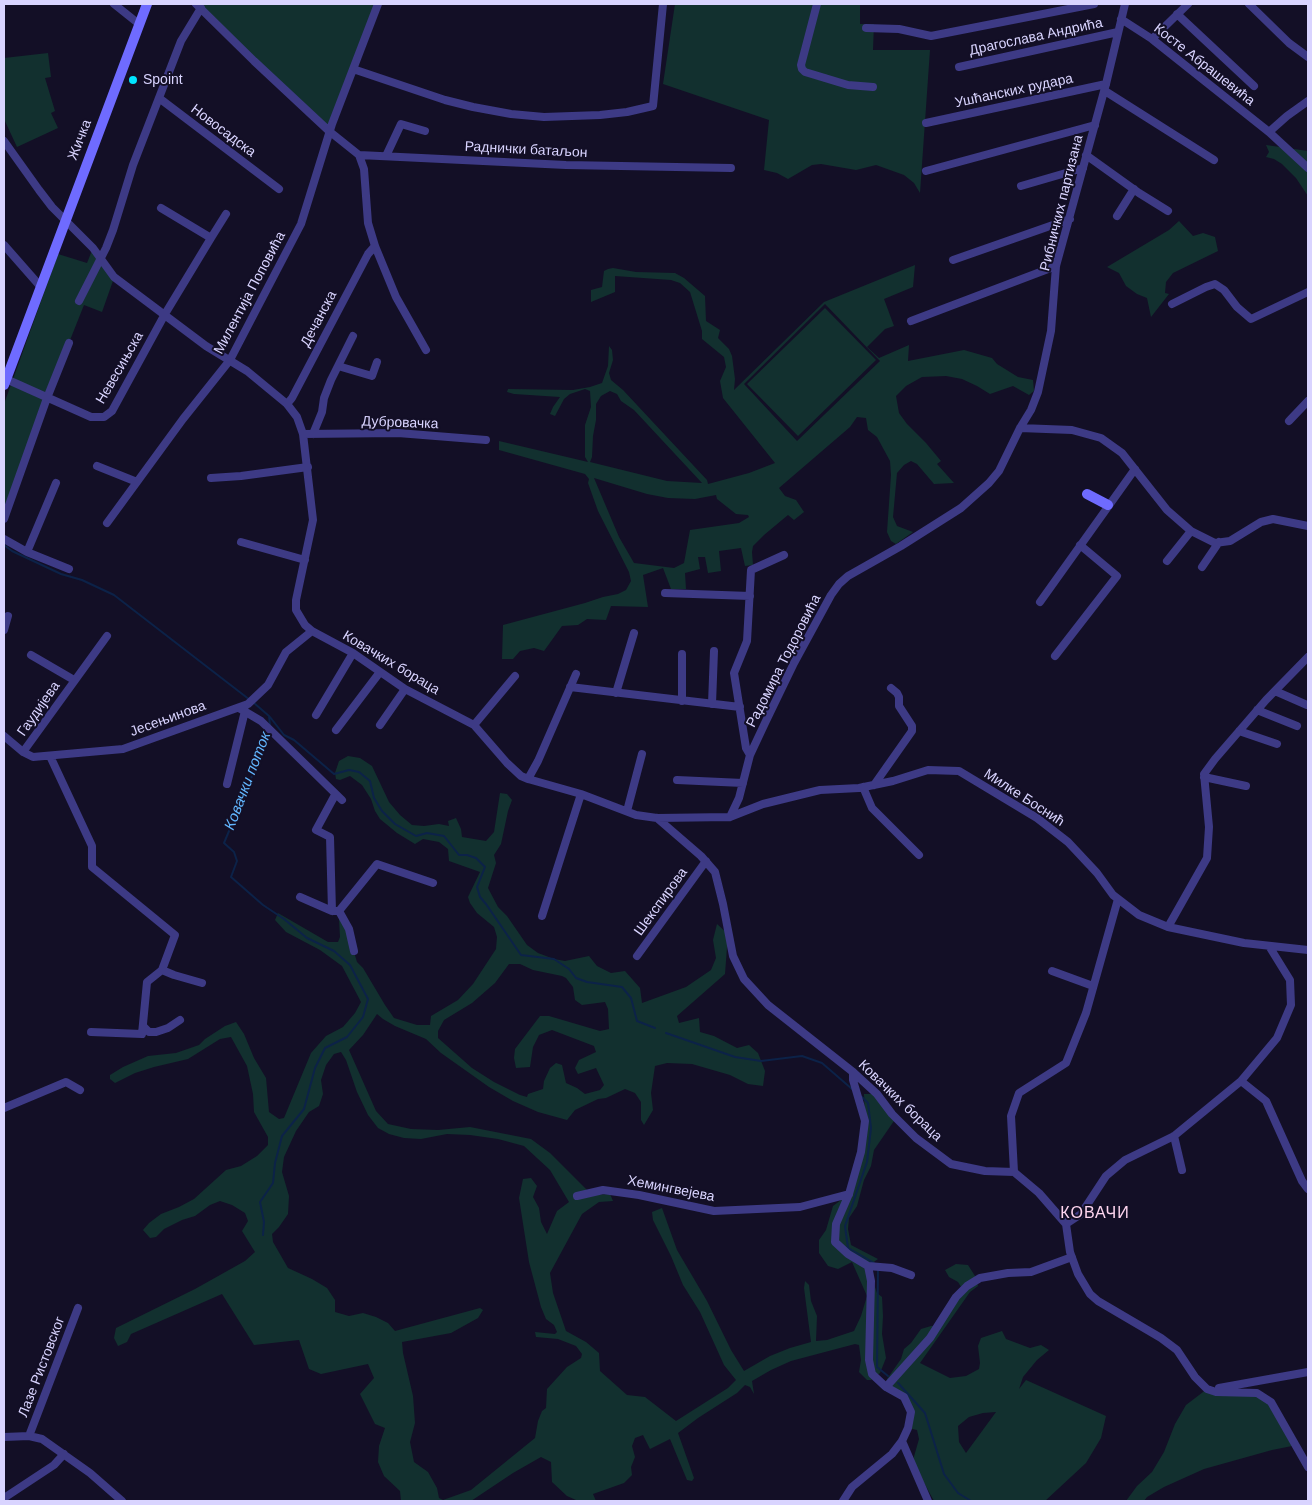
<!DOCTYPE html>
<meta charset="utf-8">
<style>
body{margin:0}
#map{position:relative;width:1312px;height:1505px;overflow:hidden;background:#130f26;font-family:Arial,sans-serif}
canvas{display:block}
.frame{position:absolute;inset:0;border:5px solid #d9d4ff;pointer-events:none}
</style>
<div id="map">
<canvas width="1312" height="1505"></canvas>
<div class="frame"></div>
</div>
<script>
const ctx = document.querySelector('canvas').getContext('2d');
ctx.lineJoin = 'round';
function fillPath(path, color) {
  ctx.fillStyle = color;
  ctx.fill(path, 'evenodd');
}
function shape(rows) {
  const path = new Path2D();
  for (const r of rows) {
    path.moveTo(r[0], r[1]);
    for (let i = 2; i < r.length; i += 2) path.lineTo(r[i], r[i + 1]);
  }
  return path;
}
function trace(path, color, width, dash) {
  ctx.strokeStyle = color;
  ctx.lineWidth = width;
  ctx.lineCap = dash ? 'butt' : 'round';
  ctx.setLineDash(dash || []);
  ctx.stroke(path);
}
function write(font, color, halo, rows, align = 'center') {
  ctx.font = font + ' Arial,sans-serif';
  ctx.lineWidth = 4;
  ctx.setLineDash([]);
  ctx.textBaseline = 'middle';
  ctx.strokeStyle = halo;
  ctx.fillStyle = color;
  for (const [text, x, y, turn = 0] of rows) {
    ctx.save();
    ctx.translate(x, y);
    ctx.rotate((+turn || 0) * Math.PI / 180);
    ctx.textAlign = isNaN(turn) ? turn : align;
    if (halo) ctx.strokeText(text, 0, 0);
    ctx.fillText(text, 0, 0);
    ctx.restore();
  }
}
const green = shape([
 [195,4,378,4,329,131],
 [675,4,860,4,860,24,874,24,873,50,930,50,920,193,914,183,904,175,876,165,856,170,821,164,812,165,788,179,777,173,764,170,769,120,663,84],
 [48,53,51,77,45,78,55,111,51,113,58,128,17,147,4,119,4,58],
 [1266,145,1308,151,1308,196,1296,178,1282,164,1274,159,1266,157,1269,152],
 [1179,221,1193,236,1203,233,1215,237,1218,251,1173,273,1166,282,1165,293,1169,294,1151,317,1147,298,1137,294,1126,286,1119,273,1107,267,1169,230],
 [93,248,114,278,102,312,84,305,47,398,4,516,4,404,58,254,87,263],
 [915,265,913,287,884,299,894,326,885,329,867,347,879,358,909,345,908,361,964,350,992,358,997,364,1018,377,1033,380,1034,391,1029,395,1013,386,990,394,977,386,962,379,946,376,922,377,906,386,896,396,899,413,907,424,926,443,941,461,937,464,954,483,934,484,917,464,911,461,904,465,897,473,893,517,897,526,913,532,896,544,891,541,887,532,891,475,890,461,877,437,868,430,866,418,857,417,850,427,779,488,785,496,796,500,804,512,794,520,788,515,764,535,753,546,752,552,753,565,745,566,741,548,719,551,721,571,708,573,705,557,698,557,700,569,685,573,686,589,671,589,663,568,643,575,648,607,611,606,606,620,587,619,578,625,562,626,544,651,534,648,520,651,513,659,502,659,503,625,585,603,603,597,618,594,626,590,631,581,629,572,598,511,588,483,589,479,585,474,499,450,499,441,588,462,585,457,585,425,591,407,590,391,585,389,570,394,564,399,555,416,550,414,553,407,560,397,514,394,507,392,508,389,573,390,590,387,602,383,608,366,609,346,612,350,613,360,609,373,611,380,623,390,707,480,708,484,749,473,775,463,723,398,720,381,726,367,724,357,702,339,702,331,690,292,680,283,671,280,615,276,615,292,591,302,591,290,602,287,604,271,608,269,613,268,636,272,675,273,684,278,705,296,706,321,720,330,718,338,729,349,732,356,735,379,734,390,824,302],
 [825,304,880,361,797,441,744,384],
 [610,391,617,394,621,401,634,410,702,483,667,481,590,462,592,457,593,436,596,420,596,404,601,396],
 [594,478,647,494,668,498,695,499,716,495,717,499,736,514,748,515,749,517,739,523,690,530,684,563,674,568,634,563,619,537],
 [825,308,876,360,798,436,747,384],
 [348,756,360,758,372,766,389,802,400,815,412,825,424,826,439,824,449,826,448,821,456,818,461,829,462,837,486,841,494,832,500,793,507,794,512,800,508,811,501,844,494,855,496,863,488,888,498,907,507,916,527,945,538,953,554,959,565,961,589,956,597,966,611,973,625,971,640,988,642,1003,686,987,711,970,716,958,713,940,717,924,728,934,725,974,677,1016,679,1023,699,1018,700,1032,714,1036,737,1048,749,1045,758,1053,765,1071,763,1086,748,1084,730,1075,692,1064,667,1063,655,1066,651,1093,653,1110,644,1125,641,1120,641,1102,635,1093,625,1089,606,1098,598,1099,575,1110,567,1120,538,1112,513,1101,489,1087,441,1053,426,1039,395,1026,383,1019,377,1014,363,1035,349,1050,376,1111,388,1124,411,1129,438,1130,470,1127,531,1139,550,1153,592,1195,610,1194,613,1201,599,1202,582,1214,550,1273,553,1293,566,1331,586,1342,599,1353,600,1371,627,1395,645,1397,676,1421,728,1388,736,1380,724,1365,700,1312,683,1285,671,1256,653,1220,652,1212,662,1208,677,1250,707,1301,731,1350,744,1371,770,1356,790,1348,811,1342,804,1288,805,1281,809,1285,811,1301,817,1316,816,1341,827,1340,854,1331,861,1316,867,1296,852,1262,838,1269,828,1266,819,1253,819,1240,826,1230,833,1206,849,1194,865,1121,864,1094,877,1094,896,1118,874,1150,871,1166,864,1180,857,1206,849,1218,848,1229,851,1245,878,1259,868,1266,877,1293,882,1297,883,1316,882,1334,886,1358,880,1373,871,1380,867,1380,859,1372,861,1360,859,1345,855,1344,791,1361,771,1370,752,1381,754,1394,750,1387,745,1385,737,1393,698,1418,678,1433,694,1478,692,1481,687,1480,670,1439,650,1449,643,1435,635,1438,632,1446,635,1457,631,1467,632,1475,624,1483,593,1494,596,1501,576,1501,576,1500,567,1496,552,1482,551,1462,541,1457,513,1473,471,1501,401,1501,400,1491,384,1476,378,1462,379,1446,385,1428,375,1424,360,1394,374,1378,368,1364,321,1374,309,1369,299,1340,254,1345,222,1294,131,1334,127,1342,118,1346,114,1338,116,1328,195,1289,245,1261,255,1252,242,1231,248,1221,245,1213,232,1205,220,1201,210,1205,195,1216,182,1220,164,1229,156,1237,150,1238,143,1230,149,1223,161,1214,179,1207,194,1199,226,1170,241,1166,257,1156,268,1145,268,1137,254,1112,253,1094,247,1066,231,1037,220,1039,188,1059,154,1067,135,1073,115,1083,110,1079,110,1075,123,1067,148,1056,176,1053,199,1045,205,1039,225,1026,236,1022,244,1034,254,1058,266,1078,269,1112,279,1119,284,1118,311,1053,326,1036,343,1027,355,1013,361,1002,342,966,320,950,286,932,275,920,278,913,328,942,338,942,340,937,339,919,344,919,357,962,363,968,385,1005,394,1018,417,1025,430,1025,431,1016,458,1000,473,984,496,949,497,937,494,927,477,913,470,903,468,897,480,872,449,861,448,849,439,842,423,839,415,844,397,833,380,819,375,811,371,799,362,785,350,776,340,780,336,779,335,773,339,761],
 [509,964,520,964,533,970,562,976,566,978,573,987,575,1000,582,1005,605,1002,608,1009,609,1029,600,1031,549,1016,540,1016,515,1049,514,1058,516,1068,530,1067,533,1047,539,1035,552,1030,594,1046,596,1052,579,1060,575,1068,578,1074,596,1068,604,1085,600,1090,585,1094,577,1088,566,1083,562,1065,556,1063,550,1068,544,1081,543,1089,528,1094,527,1097,520,1095,494,1082,472,1068,438,1038,438,1031,444,1020,472,1003,495,983],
 [341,1052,346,1060,357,1092,368,1115,378,1128,389,1134,404,1138,421,1139,447,1134,470,1135,498,1139,524,1146,550,1170,569,1202,557,1211,547,1234,541,1222,539,1208,533,1197,537,1186,531,1178,523,1179,519,1198,529,1262,541,1307,546,1319,554,1325,557,1332,555,1334,535,1332,536,1337,558,1339,576,1346,582,1354,581,1358,567,1367,547,1389,546,1408,542,1411,538,1421,535,1438,471,1490,443,1500,439,1498,437,1488,428,1472,414,1462,410,1442,415,1423,413,1396,403,1353,402,1342,451,1333,478,1318,483,1310,480,1308,395,1331,388,1323,376,1317,363,1313,349,1316,335,1312,335,1300,327,1288,312,1279,288,1268,273,1242,272,1234,279,1227,288,1214,289,1196,282,1172,284,1157,296,1131,309,1112,319,1106,323,1094,321,1080,326,1065,334,1054],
 [956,1264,968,1265,975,1276,978,1286,970,1292,920,1363,950,1378,966,1376,979,1369,980,1363,978,1346,981,1338,1002,1331,1006,1339,1030,1348,1041,1345,1049,1350,1037,1360,1023,1377,1019,1389,1026,1380,1106,1416,1101,1438,1086,1463,1045,1501,934,1501,916,1468,913,1460,919,1439,917,1430,908,1428,911,1411,904,1397,886,1387,887,1379,901,1359,904,1349,911,1343,921,1329,931,1326,938,1326,963,1290,958,1282,949,1277,945,1270],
 [996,1412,966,1453,959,1442,958,1426,969,1417,983,1413],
 [1207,1389,1246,1392,1271,1402,1297,1445,1272,1450,1204,1469,1164,1487,1147,1497,1144,1501,1126,1501,1137,1486,1152,1472,1164,1452,1175,1424,1186,1405]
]);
const stream = shape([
 [4,545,12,551,61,574,82,580,114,595,250,700],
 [254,703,269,716,270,726],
 [270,717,284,735,294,740,334,774,349,770,359,772,370,781,374,798,382,811,395,824,416,836,427,833,444,836,459,855,467,855,476,858,485,867,477,887,480,897,486,904,521,955,554,959,569,969,576,978,587,982,622,987,631,998,637,1021,655,1028],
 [666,1033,735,1057,761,1061,802,1056,822,1063,852,1089],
 [862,1097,868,1103,871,1128,867,1162,845,1226,848,1248,874,1263],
 [263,1235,264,1222,260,1202,273,1183,275,1163,282,1136,304,1109,315,1068,325,1048,347,1037,363,1017,368,999,350,965,334,951,307,938,284,919,263,905,231,877,237,861,234,852,224,843,270,733],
 [878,1269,877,1367,888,1376],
 [898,1383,925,1413,944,1474,958,1493,971,1501]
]);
const street = shape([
 [114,4,139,24],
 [196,4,254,61,329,131,359,155,566,165,731,168],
 [817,4,801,65,802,69,805,72,848,85,873,87],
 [1249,4,1289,43,1308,57],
 [1177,14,1254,86],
 [1121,19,1152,39,1269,132,1308,168],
 [866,28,899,29,931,36,1094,4],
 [1152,39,1188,4],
 [959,67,1118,32],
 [353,69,445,100,473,107,511,114,544,117,600,115,627,112,653,106,663,4],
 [1105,91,1214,160],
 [159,98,279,189],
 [926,123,1106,84],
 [1269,132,1287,116,1308,101],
 [4,141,39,190,52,207,93,248,114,277,206,346,247,371,287,404,297,417,303,434,313,520,296,600,296,610,305,625,312,631,353,653,405,689,474,725,507,763,521,776,528,779,581,794,636,815,657,818,730,817,763,804,820,790,859,788,893,781,928,770,959,771,1037,818,1068,842,1097,873,1113,895,1139,915,1168,927,1244,943,1308,950],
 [359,155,364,169,368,223,375,246,396,297,426,350],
 [1086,155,1139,193,1168,211],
 [386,156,401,124,425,131],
 [926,171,1095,125],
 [1021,186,1083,168],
 [1117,216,1134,189],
 [211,238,226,214],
 [4,245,40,286],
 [953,260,1070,219],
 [79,301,106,248,113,230,133,165,181,41,201,8],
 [1172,304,1206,287,1215,284,1224,290,1237,307,1251,319,1308,292],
 [911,321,1056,266],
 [338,366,372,376,377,362],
 [4,376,6,379,91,417,104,417,112,411,165,314,211,238,161,208],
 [287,404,292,398,368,254,375,246],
 [1289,421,1308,401],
 [1020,428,1072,430,1101,438,1122,453,1167,510,1191,531,1215,543,1230,541,1261,522,1273,519,1308,526],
 [303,434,398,433,486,440],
 [313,434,322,412,324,398,331,380,353,336],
 [97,466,137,482],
 [211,478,241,476,308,467],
 [4,519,47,398,69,343],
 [107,523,183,419,230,360,255,312,301,224,332,124,378,4],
 [4,539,27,552,69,569],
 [241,542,305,560],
 [27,552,56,483],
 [1167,561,1191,531],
 [1202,567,1219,542],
 [665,593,750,596],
 [1040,602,1135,469],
 [4,630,8,616],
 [31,655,74,680],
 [1055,656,1117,576,1080,545],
 [570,687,740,707],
 [1275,691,1307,705],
 [616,693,634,633],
 [682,701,682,654],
 [712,704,714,651],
 [239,708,261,721,342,800],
 [1257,710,1297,726],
 [316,715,353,653],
 [380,725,405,689],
 [474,725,515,676],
 [336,730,380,672],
 [1239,731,1277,744],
 [4,736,23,752,33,757,123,749,248,704,268,685,286,652,312,631],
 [23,752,107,636],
 [750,755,746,748,734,673,747,641,751,570,784,555],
 [50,756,92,846,92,867,175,935,162,970,147,982,142,1034,91,1032],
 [1204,777,1246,786],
 [528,779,538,761,576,674],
 [677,780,743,783],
 [227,784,245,711],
 [874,785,912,731,912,726,899,706,899,697,897,693,891,688],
 [863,787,872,808,919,855],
 [335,795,316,830,330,837,332,911,339,911,377,864,433,883],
 [627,811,642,754],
 [730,817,739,798,750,755,765,723,794,663,831,595,839,584,848,576,901,546,961,508,989,483,999,471,1020,428,1031,410,1038,392,1051,331,1056,266,1106,84,1125,4],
 [657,818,701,856,715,872,723,904,733,956,744,979,768,1005,853,1072,877,1094,892,1114,916,1138,951,1164,985,1171,1014,1172,1039,1193,1066,1224,1070,1252,1078,1274,1090,1294,1098,1301,1161,1338,1177,1350,1195,1377,1207,1389,1216,1392,1257,1393,1271,1402,1308,1467],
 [300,897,332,911],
 [339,911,349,929,354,951],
 [542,916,581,794],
 [1168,927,1207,858,1209,827,1204,774,1215,759,1266,700,1308,657],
 [637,956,706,861],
 [162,970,174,975,202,983],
 [1052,971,1093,986],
 [143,1026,149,1032,156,1032,168,1028,180,1020],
 [1241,1081,1266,1101,1302,1181,1308,1189],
 [4,1108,66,1082,80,1090],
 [1174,1136,1182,1170],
 [1014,1172,1011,1116,1019,1093,1066,1063,1086,1013,1118,899],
 [577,1196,603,1190,639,1195,714,1211,800,1207,849,1194],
 [1066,1224,1081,1214,1106,1176,1125,1160,1174,1136,1241,1081,1277,1038,1291,1005,1290,980,1269,946],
 [868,1266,892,1268,911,1275],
 [886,1387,930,1338,956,1297,967,1286,980,1278,1008,1273,1031,1272,1072,1257],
 [1219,1388,1308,1372],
 [29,1436,78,1308],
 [4,1437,29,1436,42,1439,90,1473,122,1501],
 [902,1441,928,1501],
 [4,1498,54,1465,64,1454],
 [843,1501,852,1487,892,1454,902,1441,908,1428,911,1412,904,1397,886,1387,872,1374,869,1360,871,1281,868,1266,848,1254,835,1242,836,1224,849,1194,861,1152,865,1121,853,1080,853,1072]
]);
const secondary = shape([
 [4,385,147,4],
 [1087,494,1108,505]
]);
const markers = [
 [133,80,5,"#00e5ff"]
];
const streetNames = [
 ["Драгослава Андрића",1036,37,-12],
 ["Косте Абрашевића",1204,65,38],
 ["Ушћанских рудара",1014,91,-12],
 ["Новосадска",223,131,37],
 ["Жичка",80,140,-69],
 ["Раднички батаљон",526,150,3],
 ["Рибничких партизана",1062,203,-76],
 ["Милентија Поповића",250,293,-62],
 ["Дечанска",319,319,-62],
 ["Невесињска",120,368,-60],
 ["Дубровачка",400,423,2],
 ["Радомира Тодоровића",784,661,-63],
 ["Ковачких бораца",391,663,31],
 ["Гаудијева",39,709,-55],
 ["Јесењинова",168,719,-20],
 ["Милке Боснић",1024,798,33],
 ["Шекспирова",661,902,-54],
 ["Ковачких бораца",900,1101,44],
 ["Хемингвејева",671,1189,11],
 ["Лазе Ристовског",42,1367,-69]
];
const poiNames = [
 ["Spoint",143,80]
];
const waterNames = [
 ["Ковачки поток",248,781,-69]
];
const quarterNames = [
 ["КОВАЧИ",1095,1214]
];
fillPath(green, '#12302f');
trace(stream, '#0c2248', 2);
trace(street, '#3d3a85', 8);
trace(secondary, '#6f6bff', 10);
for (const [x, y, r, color] of markers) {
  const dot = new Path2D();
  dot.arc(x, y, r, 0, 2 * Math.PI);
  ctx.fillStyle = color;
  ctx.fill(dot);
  trace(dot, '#130f26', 2);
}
write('14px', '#d9d4ff', '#130f26', streetNames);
write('14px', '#d9d4ff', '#130f26', poiNames, 'left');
write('italic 15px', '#62b6ff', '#130f26', waterNames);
ctx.letterSpacing = '1px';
write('16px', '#ffd6f0', '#130f26', quarterNames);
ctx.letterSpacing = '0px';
</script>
